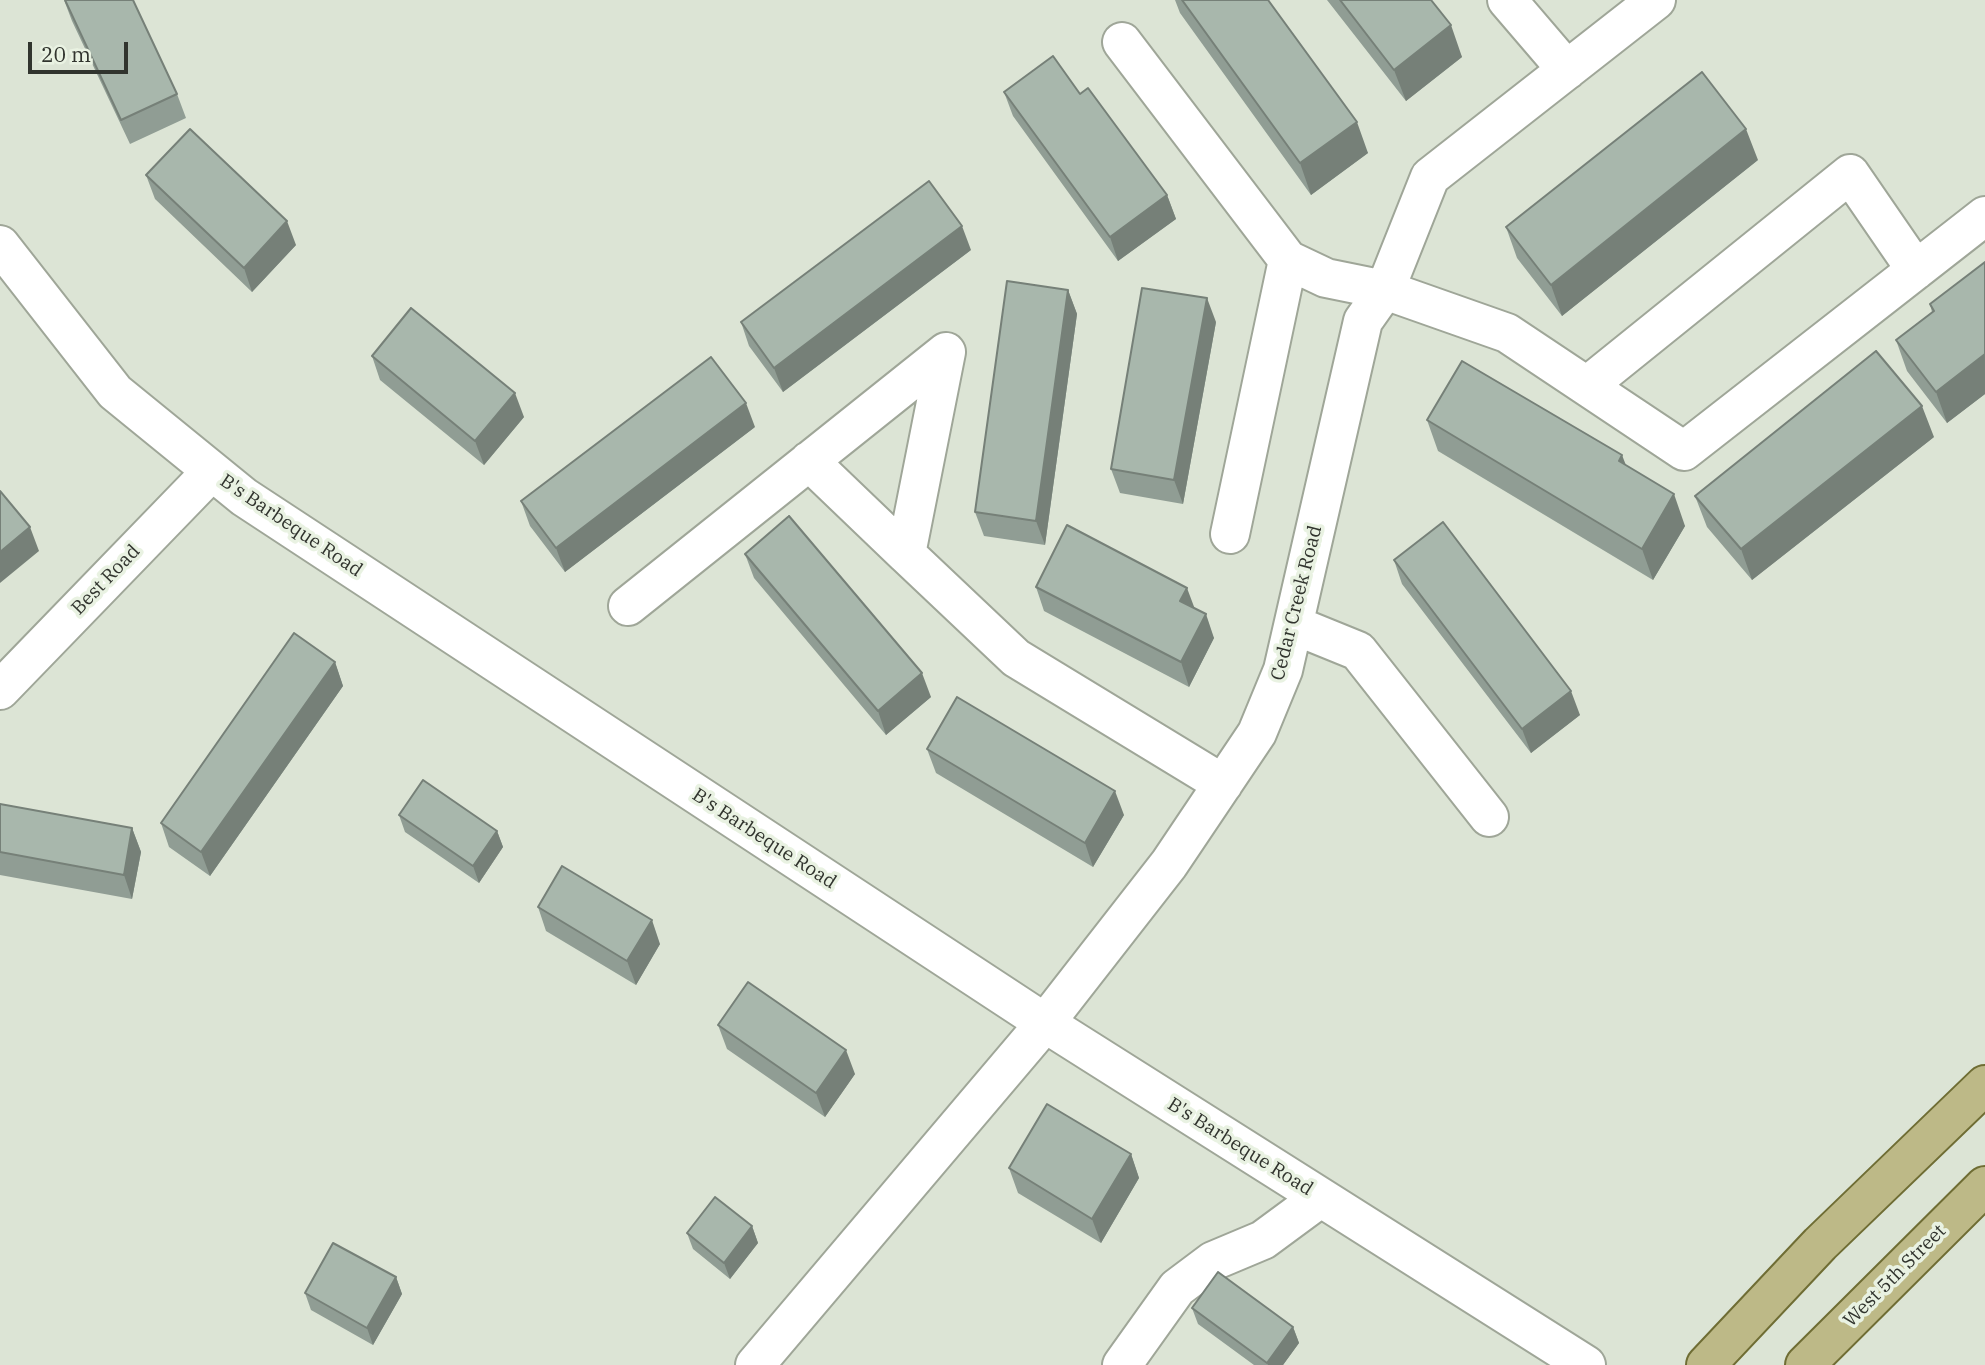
<!DOCTYPE html>
<style>
body{margin:0}
#map{position:relative;width:1985px;height:1365px;overflow:hidden;background:#dce4d5;font-family:"IBM Plex Serif",serif}
canvas{display:block}
.scale{position:absolute;left:28px;top:42px;width:100px;height:32px;box-sizing:border-box;border:4px solid #31342e;border-top:0;padding-left:9px;font-size:21px;line-height:24px;white-space:nowrap;color:#31342e;-webkit-text-stroke:5px #e9f2e2;paint-order:stroke}
</style>
<div id="map">
<canvas width="1985" height="1365"></canvas>
<div class="scale">20 m</div>
</div>
<script>
const ctx = document.querySelector('canvas').getContext('2d');
ctx.lineJoin = 'round';
function shape(rows) {
  const path = new Path2D();
  for (const r of rows) {
    path.moveTo(r[0], r[1]);
    for (let i = 2; i < r.length; i += 2) path.lineTo(r[i], r[i + 1]);
  }
  return path;
}
function trace(path, color, width, dash) {
  ctx.strokeStyle = color;
  ctx.lineWidth = width;
  ctx.lineCap = dash ? 'butt' : 'round';
  ctx.setLineDash(dash || []);
  ctx.stroke(path);
}
function fillPath(path, color) {
  ctx.fillStyle = color;
  ctx.fill(path, 'evenodd');
}
function write(font, color, halo, rows, align = 'center') {
  ctx.font = font + ' "IBM Plex Serif",serif';
  ctx.lineWidth = 7;
  ctx.setLineDash([]);
  ctx.textBaseline = 'middle';
  ctx.strokeStyle = halo;
  ctx.fillStyle = color;
  for (const [text, x, y, turn = 0] of rows) {
    ctx.save();
    ctx.translate(x, y);
    ctx.rotate((+turn || 0) * Math.PI / 180);
    ctx.textAlign = isNaN(turn) ? turn : align;
    if (halo) ctx.strokeText(text, 0, 0);
    ctx.fillText(text, 0, 0);
    ctx.restore();
  }
}
const minor = shape([
 [1507,0,1567,70],
 [1656,0,1430,177,1385,290,1507,333,1684,451,1985,216],
 [0,245,115,392,244,497,1045,1023,1586,1365],
 [1587,386,1850,174,1916,270],
 [809,461,906,554],
 [1230,534,1288,260],
 [628,606,946,352,906,554,1016,658,1223,784],
 [1294,625,1358,651,1489,817],
 [0,690,212,471],
 [755,1365,1045,1023,1169,864,1257,733,1283,670,1363,321,1385,290,1326,278,1288,260,1122,42],
 [1122,1365,1177,1288,1213,1261,1263,1240,1320,1198]
]);
const major = shape([
 [1706,1365,1820,1244,1985,1085],
 [1805,1365,1985,1186]
]);
const wall = shape([
 [64,0,177,94,186,118,130,144,72,21],
 [1175,0,1268,0,1368,153,1311,195,1180,13],
 [1327,0,1431,0,1462,57,1406,101],
 [1004,92,1080,94,1167,195,1176,219,1118,261,1013,116],
 [1758,160,1562,316,1517,258,1506,227],
 [146,175,296,245,252,292,155,199],
 [971,250,783,392,749,346,741,322],
 [1985,262,1985,394,1947,423,1907,371,1896,340,1932,312,1930,304],
 [1068,290,1077,314,1045,545,984,536,975,512],
 [1216,322,1183,504,1120,493,1111,469],
 [372,356,524,417,484,465,380,380],
 [1427,420,1626,466,1685,526,1653,580,1438,451],
 [755,427,565,572,530,526,521,501],
 [1934,437,1752,580,1707,527,1695,496],
 [745,554,931,697,886,735,754,578],
 [1394,560,1580,715,1531,753,1402,584],
 [1036,587,1194,608,1214,638,1189,687,1044,611],
 [335,662,343,686,210,876,169,847,161,823],
 [927,749,1124,815,1093,867,936,773],
 [0,804,132,828,141,852,132,899,0,875],
 [399,815,497,831,503,847,479,883,405,832],
 [538,907,660,944,636,985,546,931],
 [718,1025,855,1074,825,1117,727,1049],
 [1131,1154,1139,1178,1101,1243,1018,1193,1009,1168],
 [752,1226,758,1243,730,1279,693,1249,687,1233],
 [396,1277,402,1294,373,1345,311,1310,305,1293],
 [1192,1308,1293,1327,1299,1343,1283,1365,1254,1365,1198,1324]
]);
const shadedWall = shape([
 [1451,25,1462,57,1406,101,1394,70],
 [1357,122,1368,153,1311,195,1300,163],
 [1746,129,1758,160,1562,316,1551,285],
 [1167,195,1176,219,1118,261,1110,237],
 [287,221,296,245,252,292,244,268],
 [962,226,971,250,783,392,774,368],
 [1068,290,1077,314,1045,545,1036,521],
 [1207,298,1216,322,1183,504,1174,480],
 [1985,354,1985,394,1947,423,1936,392],
 [515,393,524,417,484,465,475,441],
 [746,403,755,427,565,572,556,548],
 [1922,406,1934,437,1752,580,1741,549],
 [1622,455,1634,486,1619,461],
 [1674,494,1685,526,1653,580,1642,549],
 [30,527,39,551,0,583,0,552],
 [1187,588,1196,612,1180,601],
 [1206,614,1214,638,1189,687,1181,662],
 [335,662,343,686,210,876,201,852],
 [922,673,931,697,886,735,878,711],
 [1571,691,1580,715,1531,753,1522,729],
 [1115,791,1124,815,1093,867,1085,843],
 [132,828,141,852,132,899,124,875],
 [497,831,503,847,479,883,473,866],
 [652,920,660,944,636,985,627,961],
 [846,1050,855,1074,825,1117,816,1093],
 [1131,1154,1139,1178,1101,1243,1092,1219],
 [752,1226,758,1243,730,1279,724,1263],
 [396,1277,402,1294,373,1345,367,1328],
 [1293,1327,1299,1343,1283,1365,1268,1365,1267,1363]
]);
const building = shape([
 [65,0,133,0,177,94,121,120,65,0],
 [1182,0,1268,0,1357,122,1300,163,1182,0],
 [1340,0,1431,0,1451,25,1394,70,1340,0],
 [1053,56,1080,94,1088,88,1167,195,1110,237,1004,92,1053,56],
 [1702,72,1746,129,1551,285,1506,227,1702,72],
 [190,129,287,221,244,268,146,175,190,129],
 [929,181,962,226,774,368,741,322,929,181],
 [1985,262,1985,354,1936,392,1896,340,1934,311,1930,304,1985,262],
 [1007,281,1068,290,1036,521,975,512,1007,281],
 [1142,288,1207,298,1174,480,1111,469,1142,288],
 [411,308,515,393,475,441,372,356,411,308],
 [1876,351,1922,406,1741,549,1695,496,1876,351],
 [711,357,746,403,556,548,521,501,711,357],
 [1462,361,1622,455,1619,461,1674,494,1642,549,1427,420,1462,361],
 [0,491,30,527,0,552,0,491],
 [789,516,922,673,878,711,745,554,789,516],
 [1443,522,1571,691,1522,729,1394,560,1443,522],
 [1067,525,1187,588,1180,601,1206,614,1181,662,1036,587,1067,525],
 [294,633,335,662,201,852,161,823,294,633],
 [957,697,1115,791,1085,843,927,749,957,697],
 [423,780,497,831,473,866,399,815,423,780],
 [0,804,132,828,124,875,0,852,0,804],
 [562,866,652,920,627,961,538,907,562,866],
 [748,982,846,1050,816,1093,718,1025,748,982],
 [1047,1104,1131,1154,1092,1219,1009,1168,1047,1104],
 [715,1197,752,1226,724,1263,687,1233,715,1197],
 [333,1243,396,1277,367,1328,305,1293,333,1243],
 [1218,1272,1293,1327,1267,1363,1192,1308,1218,1272]
]);
const streetNames = [
 ["B's Barbeque Road",291,526,34],
 ["Best Road",106,580,-46],
 ["Cedar Creek Road",1297,603,-76],
 ["B's Barbeque Road",764,839,33],
 ["B's Barbeque Road",1240,1147,32],
 ["West 5th Street",1895,1276,-45]
];
trace(minor, '#9fa698', 42);
trace(major, '#6f6d34', 42);
trace(minor, '#fff', 38);
trace(major, '#bdb987', 38);
fillPath(wall, '#909d94');
fillPath(shadedWall, '#768078');
fillPath(building, '#a8b7ac');
trace(building, '#768078', 2);
write('19px', '#31342e', '#e9f2e2', streetNames);
</script>
